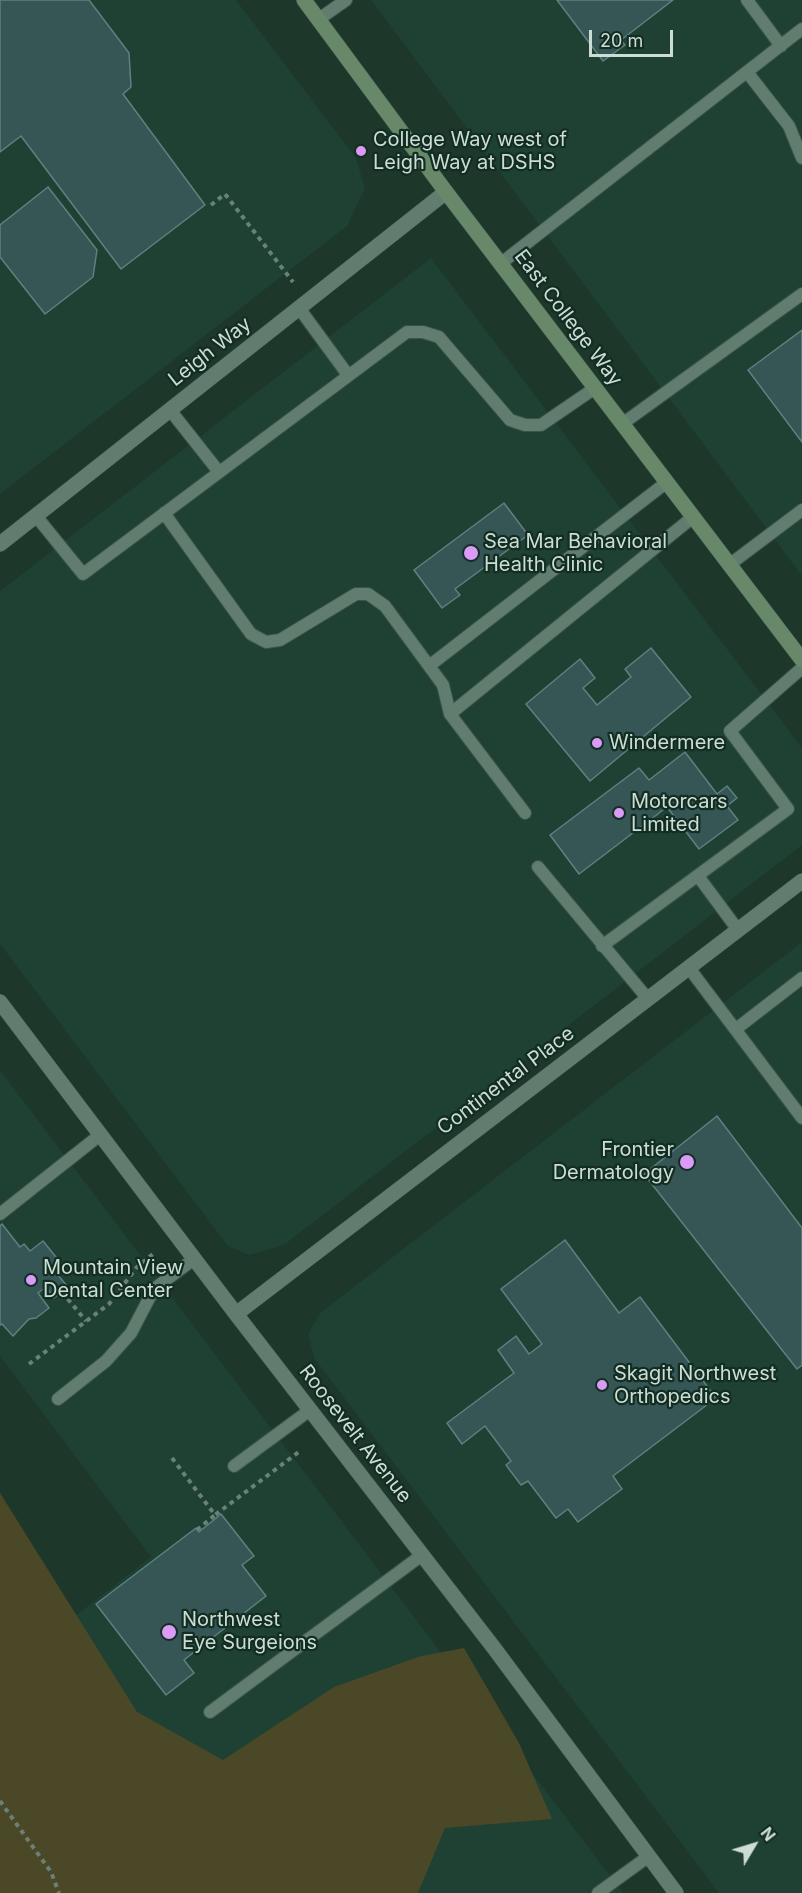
<!DOCTYPE html>
<style>
body{margin:0}
#map{position:relative;width:802px;height:1893px;overflow:hidden;background:#1d372b;font-family:Inter,sans-serif}
canvas{display:block}
.north{position:absolute;left:724px;top:1815px;width:60px;height:60px;-webkit-text-stroke:4px #122d22;paint-order:stroke;rotate:52deg;font-size:16px;font-weight:700;line-height:24px;text-align:center;color:#cdddd5}
.north::after{content:'';display:block;margin:auto;width:21px;height:27px;background:#cdddd5;clip-path:polygon(50% 0,100% 100%,50% 72%,0 100%)}
.scale{position:absolute;left:589px;top:30px;width:84px;height:27px;box-sizing:border-box;border:3px solid #cdddd5;border-top:0;padding-left:8px;font-size:18px;line-height:21px;white-space:nowrap;color:#cdddd5;-webkit-text-stroke:4px #122d22;paint-order:stroke}
</style>
<div id="map">
<canvas width="802" height="1893"></canvas>
<div class="north">N</div>
<div class="scale">20 m</div>
</div>
<script>
const ctx = document.querySelector('canvas').getContext('2d');
ctx.lineJoin = 'round';
function fillPath(path, color) {
  ctx.fillStyle = color;
  ctx.fill(path, 'evenodd');
}
function shape(rows) {
  const path = new Path2D();
  for (const r of rows) {
    path.moveTo(r[0], r[1]);
    for (let i = 2; i < r.length; i += 2) path.lineTo(r[i], r[i + 1]);
  }
  return path;
}
function trace(path, color, width, dash) {
  ctx.strokeStyle = color;
  ctx.lineWidth = width;
  ctx.lineCap = dash ? 'butt' : 'round';
  ctx.setLineDash(dash || []);
  ctx.stroke(path);
}
function write(font, color, halo, rows, align = 'center') {
  ctx.font = font + ' Inter,sans-serif';
  ctx.lineWidth = 4.5;
  ctx.setLineDash([]);
  ctx.textBaseline = 'middle';
  ctx.strokeStyle = halo;
  ctx.fillStyle = color;
  for (const [text, x, y, turn = 0] of rows) {
    ctx.save();
    ctx.translate(x, y);
    ctx.rotate((+turn || 0) * Math.PI / 180);
    ctx.textAlign = isNaN(turn) ? turn : align;
    if (halo) ctx.strokeText(text, 0, 0);
    ctx.fillText(text, 0, 0);
    ctx.restore();
  }
}
const built = shape([
 [0,0,236,0,356,158,365,188,347,226,0,494],
 [371,0,802,0,802,576],
 [431,258,802,748,802,845,284,1245,249,1255,228,1246,0,944,0,591],
 [802,942,802,1893,719,1893,314,1358,308,1334,320,1313],
 [0,1070,623,1893,0,1893,0,1674,151,1557,0,1356]
]);
const green = shape([
 [0,1493,137,1712,223,1760,334,1687,421,1656,464,1648,519,1743,552,1819,445,1828,418,1893,0,1893]
]);
const building = shape([
 [0,0,89,0,129,53,131,87,123,94,205,205,121,269,21,136,0,152,0,0],
 [557,0,673,0,621,40,625,45,603,61,557,0],
 [48,187,97,250,93,277,45,314,0,257,0,225,48,187],
 [802,330,802,442,748,370,802,330],
 [504,503,528,535,455,589,460,595,442,608,414,570,504,503],
 [651,648,691,697,590,781,526,704,580,659,595,678,583,688,597,705,631,677,625,669,651,648],
 [685,752,717,794,727,786,737,798,727,806,738,820,699,849,667,807,579,874,550,835,639,768,649,780,685,752],
 [717,1116,802,1228,802,1365,797,1369,644,1174,717,1116],
 [2,1224,20,1247,24,1244,30,1251,43,1241,64,1267,56,1273,68,1287,54,1298,46,1287,38,1293,49,1308,36,1318,29,1319,13,1336,2,1324,0,1325,0,1226,2,1224],
 [565,1240,619,1313,640,1297,716,1398,613,1476,622,1489,578,1522,568,1509,556,1518,528,1481,521,1485,506,1465,511,1461,485,1426,462,1444,447,1423,514,1373,498,1350,516,1336,529,1354,542,1344,501,1289,565,1240],
 [221,1514,254,1556,242,1565,266,1596,184,1660,194,1673,166,1695,96,1604,196,1528,199,1532,221,1514]
]);
const path = shape([
 [211,205,225,194,293,282],
 [62,1292,86,1321],
 [29,1364,109,1304,137,1267,153,1254],
 [172,1458,215,1515,300,1451],
 [197,1530,215,1515],
 [0,1801,51,1872,59,1893]
]);
const lane = shape([
 [747,0,781,46],
 [319,19,346,0],
 [747,72,789,126,802,158],
 [500,264,802,29],
 [299,308,348,375],
 [170,410,219,472],
 [622,424,802,294],
 [164,513,251,634,266,642,280,640,356,594,368,594,385,606,443,685,450,714],
 [36,516,83,574,407,332,423,332,439,337,510,420,525,425,541,425,595,388],
 [729,565,802,510],
 [429,666,667,482],
 [525,813,450,714,693,517],
 [538,867,648,999],
 [698,876,738,930],
 [602,946,788,809,730,731,802,668],
 [689,968,802,1118],
 [736,1029,802,978],
 [0,1214,100,1135],
 [58,1399,106,1361,131,1333,154,1289,194,1259],
 [234,1466,310,1410],
 [210,1712,422,1555],
 [598,1893,649,1856]
]);
const street = shape([
 [0,544,446,192],
 [0,1002,236,1314,494,1648,676,1893],
 [236,1314,802,881]
]);
const secondary = shape([
 [304,0,446,192,802,660]
]);
const markers = [
 [361,151,6,"#da9af6"],
 [471,553,8,"#da9af6"],
 [597,743,6,"#da9af6"],
 [619,813,6,"#da9af6"],
 [687,1162,8,"#da9af6"],
 [31,1280,6,"#da9af6"],
 [602,1385,6,"#da9af6"],
 [169,1632,8,"#da9af6"]
];
const poiNames = [
 ["College Way west of",373,140],
 ["Leigh Way at DSHS",373,163],
 ["Sea Mar Behavioral",484,542],
 ["Health Clinic",484,565],
 ["Windermere",609,743],
 ["Motorcars",631,802],
 ["Limited",631,825],
 ["Frontier",674,1150,"right"],
 ["Dermatology",674,1173,"right"],
 ["Mountain View",43,1268],
 ["Dental Center",43,1291],
 ["Skagit Northwest",614,1374],
 ["Orthopedics",614,1397],
 ["Northwest",182,1620],
 ["Eye Surgeions",182,1643]
];
const streetNames = [
 ["East College Way",568,318,53],
 ["Leigh Way",210,352,-38],
 ["Continental Place",506,1081,-37],
 ["Roosevelt Avenue",355,1434,52]
];
fillPath(built, '#1e4133');
fillPath(green, '#4b4827');
fillPath(building, '#355655');
trace(building, '#5e8180', 1.5);
trace(lane, '#3c534a', 14);
trace(street, '#3c534a', 16);
trace(secondary, '#3c534a', 16);
trace(path, '#6b8177', 4, [4.5, 4.5]);
trace(lane, '#617d6f', 12);
trace(street, '#617d6f', 15);
trace(secondary, '#68886a', 15);
for (const [x, y, r, color] of markers) {
  const dot = new Path2D();
  dot.arc(x, y, r, 0, 2 * Math.PI);
  ctx.fillStyle = color;
  ctx.fill(dot);
  trace(dot, '#122d22', 2);
}
write('20px', '#cdddd5', '#122d22', poiNames, 'left');
write('20px', '#cdddd5', '#122d22', streetNames);
</script>
